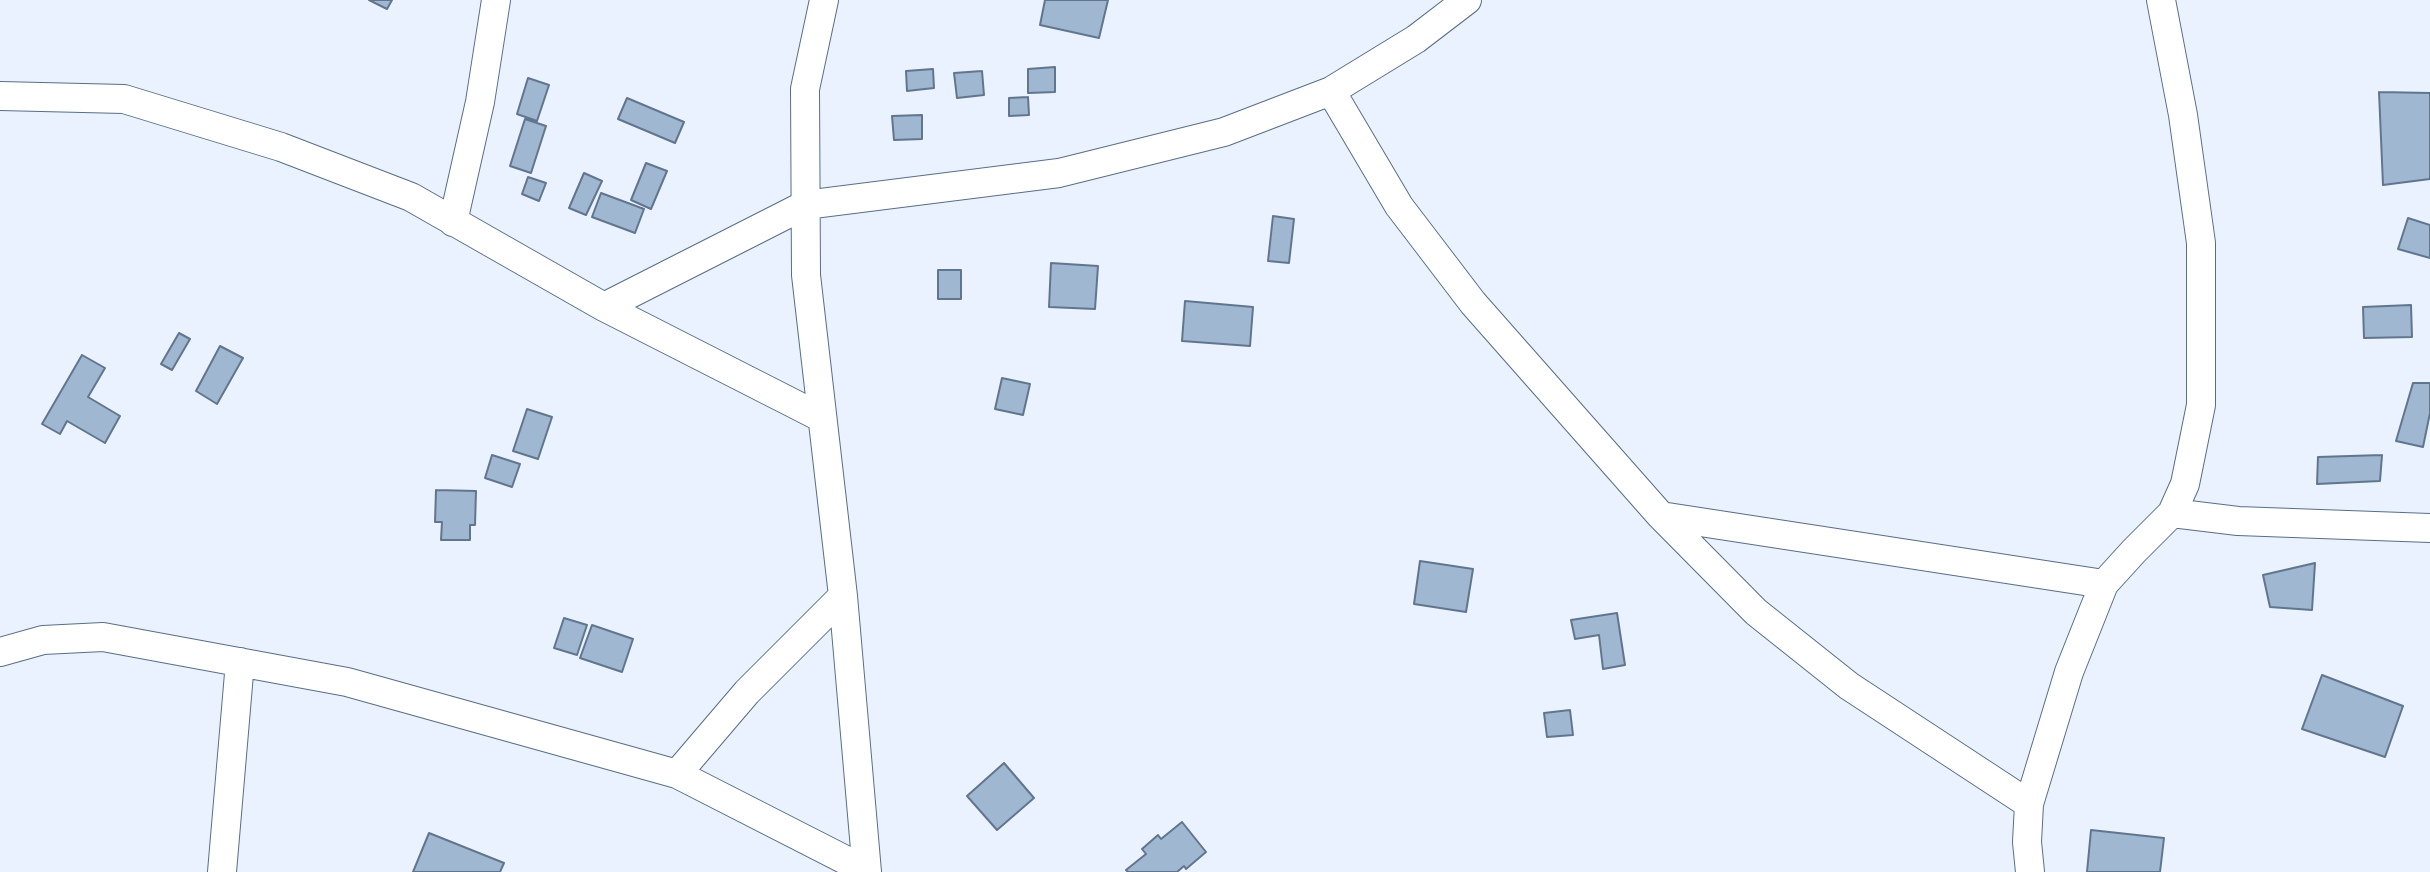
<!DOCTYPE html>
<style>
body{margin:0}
canvas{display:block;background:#e9f2fe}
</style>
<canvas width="2430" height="872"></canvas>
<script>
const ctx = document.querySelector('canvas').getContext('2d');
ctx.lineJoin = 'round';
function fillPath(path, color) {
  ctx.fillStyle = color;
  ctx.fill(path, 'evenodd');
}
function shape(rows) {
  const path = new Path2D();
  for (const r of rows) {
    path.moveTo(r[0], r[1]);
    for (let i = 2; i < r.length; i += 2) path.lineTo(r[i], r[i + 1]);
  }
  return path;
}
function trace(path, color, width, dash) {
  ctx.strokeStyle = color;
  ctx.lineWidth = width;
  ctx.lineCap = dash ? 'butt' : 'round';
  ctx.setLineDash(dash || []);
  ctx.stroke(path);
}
const building = shape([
 [369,0,392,0,387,9,369,0],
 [1045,0,1108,0,1099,38,1040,25,1045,0],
 [1055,67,1055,92,1028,93,1028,69,1055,67],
 [933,69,934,88,907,91,906,71,933,69],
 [982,71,984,95,957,98,954,73,982,71],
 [528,78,549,85,537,121,517,114,528,78],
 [2379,92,2430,93,2430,179,2383,185,2379,92],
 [1028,97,1029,115,1009,116,1009,98,1028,97],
 [627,98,684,122,675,143,618,119,627,98],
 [922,115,922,139,894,140,892,116,922,115],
 [525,119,546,126,531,173,510,166,525,119],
 [646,163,667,171,651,209,631,200,646,163],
 [584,173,602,181,586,215,569,208,584,173],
 [528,177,546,183,539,201,522,194,528,177],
 [601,193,644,209,635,233,592,217,601,193],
 [1273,216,1294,219,1289,263,1268,261,1273,216],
 [2408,218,2430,225,2430,258,2398,249,2408,218],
 [1051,263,1098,266,1095,309,1049,307,1051,263],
 [938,270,961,270,961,299,938,299,938,270],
 [1185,301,1253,307,1250,346,1182,341,1185,301],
 [2411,305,2412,337,2364,338,2363,307,2411,305],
 [179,333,190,339,172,370,161,364,179,333],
 [220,346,243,358,217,404,196,391,220,346],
 [82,355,105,368,88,397,120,416,105,443,67,421,60,434,42,424,82,355],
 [1002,378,1030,384,1023,415,995,409,1002,378],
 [2413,383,2430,383,2430,413,2423,447,2396,441,2413,383],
 [527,409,552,417,538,459,513,451,527,409],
 [492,455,520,464,512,487,485,478,492,455],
 [2382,455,2380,481,2317,484,2318,457,2382,455],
 [436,490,476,491,475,525,470,525,470,540,441,540,442,522,435,522,436,490],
 [1420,561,1473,569,1466,612,1414,604,1420,561],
 [2315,563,2312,610,2270,607,2263,575,2315,563],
 [1617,613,1625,665,1603,669,1599,635,1575,639,1571,620,1617,613],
 [564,618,587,625,577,655,554,648,564,618],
 [592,625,633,639,622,672,580,658,592,625],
 [2322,675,2403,706,2385,757,2302,729,2322,675],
 [1570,710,1573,735,1547,737,1544,713,1570,710],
 [1004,763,1034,798,997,830,967,796,1004,763],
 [1182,822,1206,852,1186,869,1184,866,1177,872,1128,872,1126,870,1146,854,1142,849,1158,835,1161,839,1182,822],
 [2091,830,2164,838,2160,872,2087,872,2091,830],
 [429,833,504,863,500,872,413,872,429,833]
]);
const street = shape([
 [824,0,805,89,806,275,843,596,867,872],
 [1331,91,1399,206,1473,303,1661,516,1756,612,1849,686,2029,804],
 [0,96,124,99,281,147,411,197,604,307,822,418],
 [453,222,480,102,496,0],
 [604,307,805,205,1059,173,1224,132,1331,91,1416,39,1467,0],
 [2172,513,2238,521,2430,528],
 [1661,516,2104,584],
 [0,652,43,640,103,637,347,682,677,774,867,871],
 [677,774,747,692,843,596],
 [222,872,240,662],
 [2030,872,2027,842,2029,804,2069,672,2104,584,2134,551,2172,513,2185,484,2201,405,2201,243,2183,115,2161,0]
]);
fillPath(building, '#a0b7d1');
trace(building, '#61768e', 2);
trace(street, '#596e86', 30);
trace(street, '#fff', 28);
</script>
